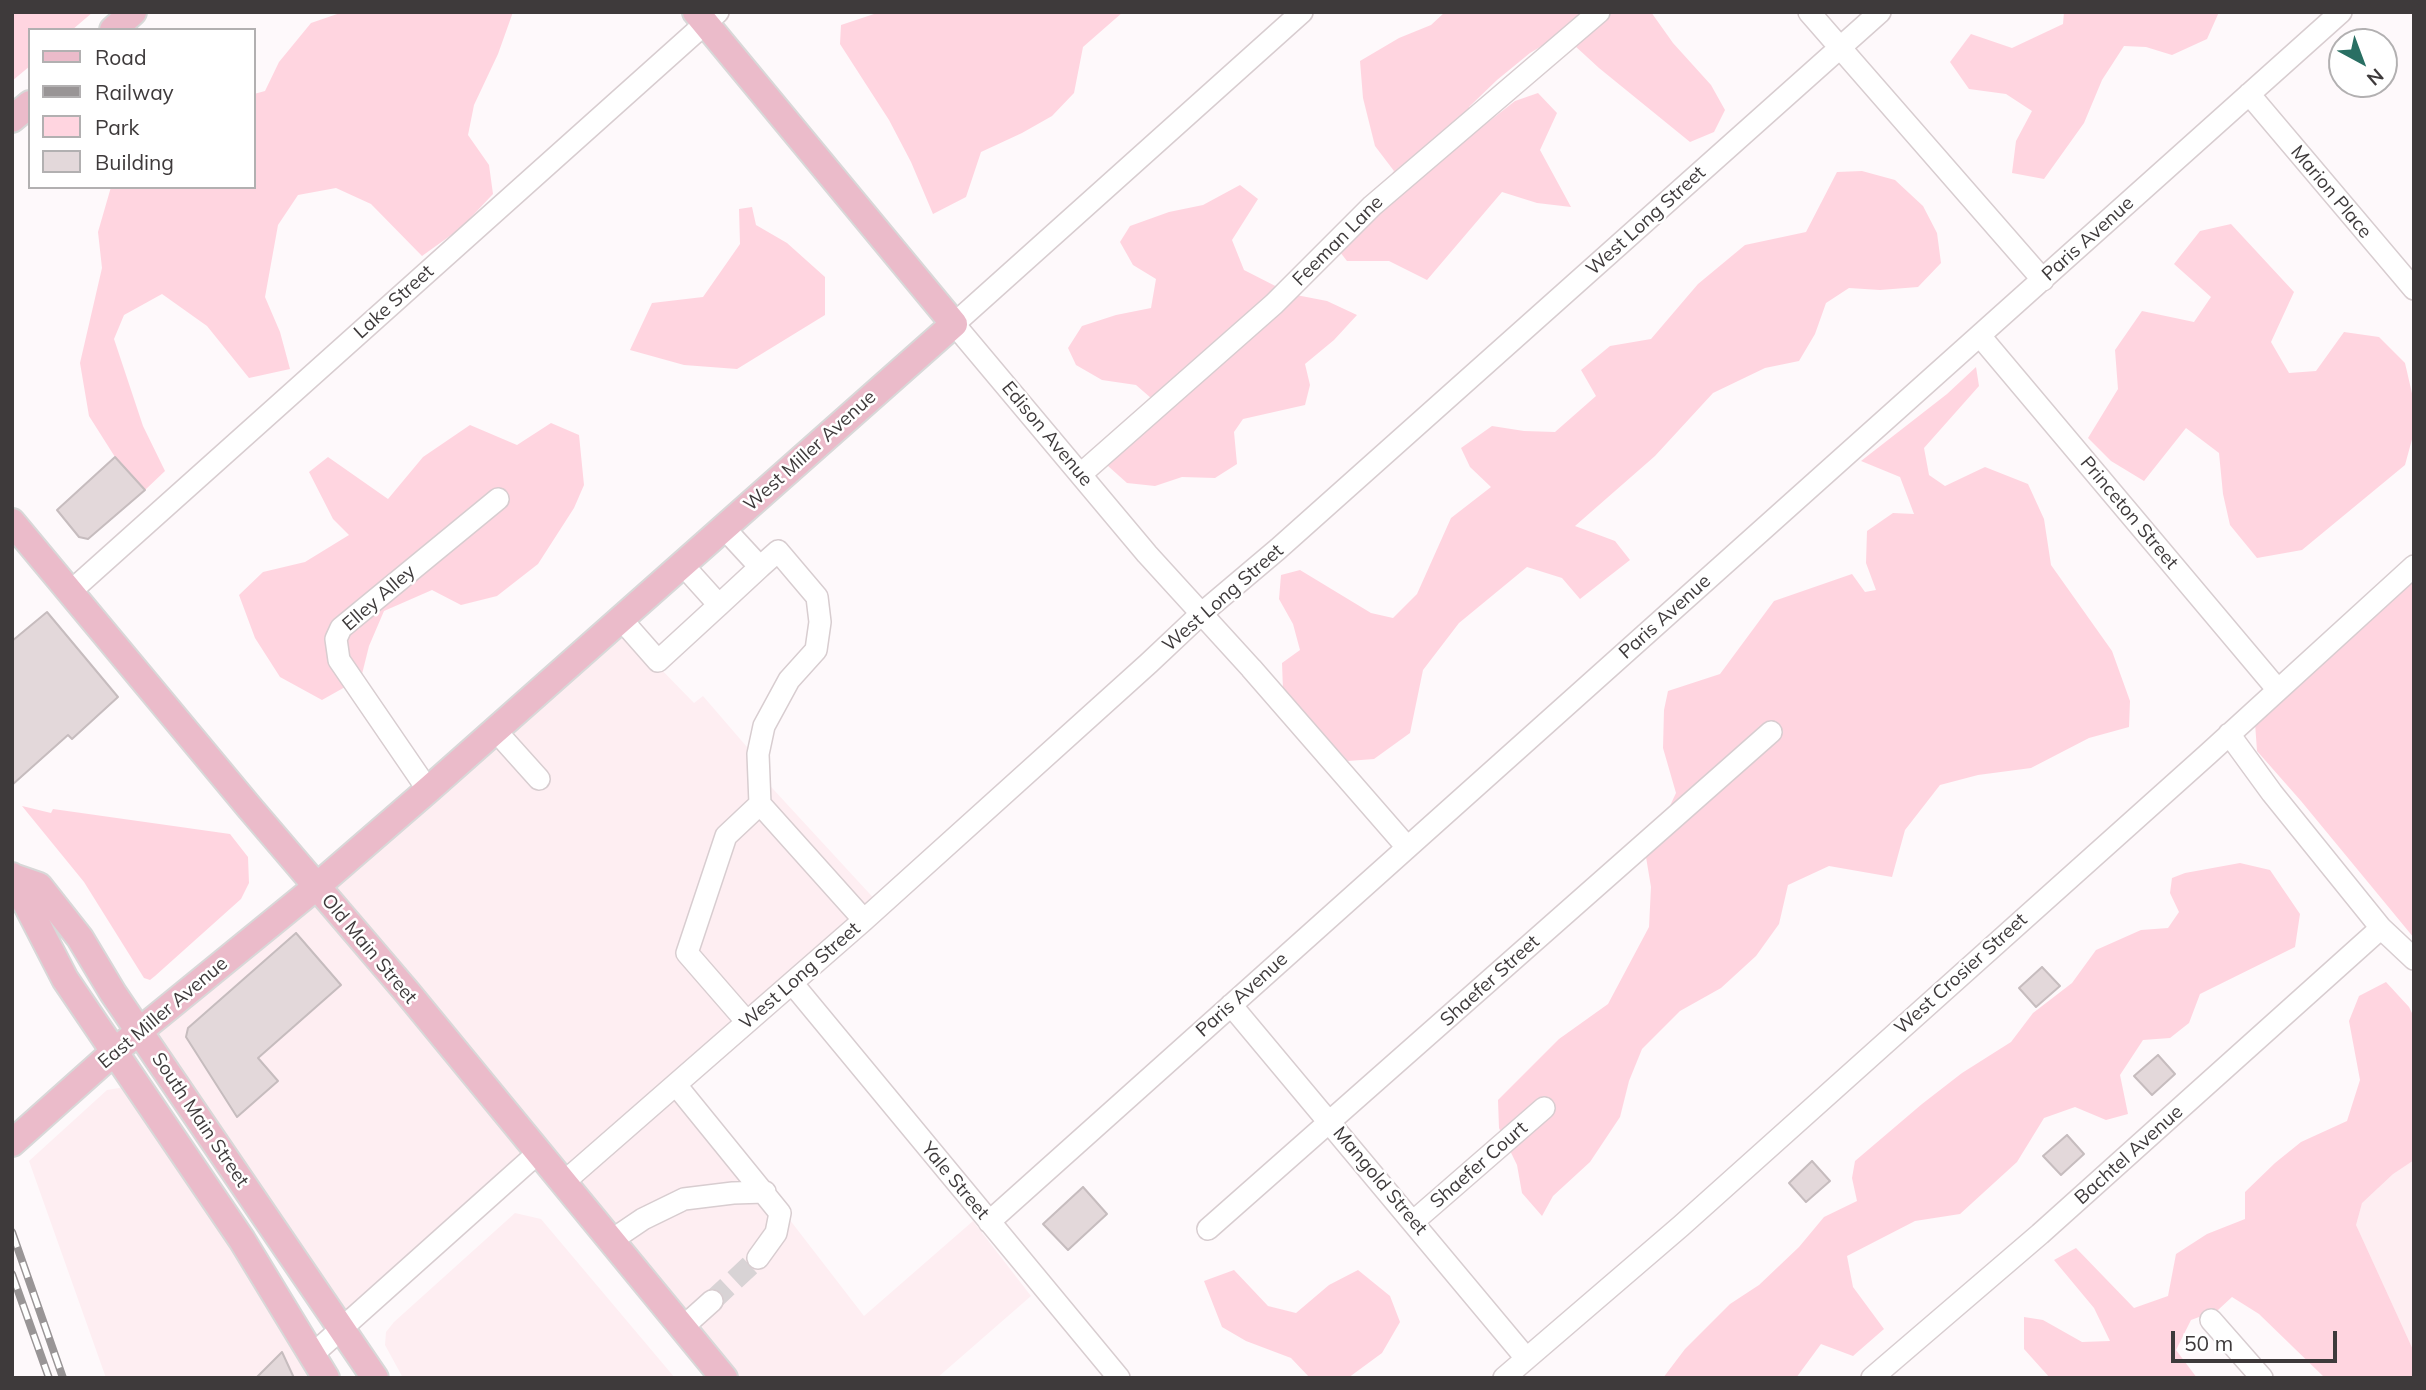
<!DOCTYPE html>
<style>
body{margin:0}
#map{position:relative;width:2426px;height:1390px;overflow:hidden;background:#fef9fb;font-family:Mulish,sans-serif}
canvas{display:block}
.frame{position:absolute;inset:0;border:14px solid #3e3a3b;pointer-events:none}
.legend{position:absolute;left:28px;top:28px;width:228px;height:161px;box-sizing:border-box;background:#fff;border:2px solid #b2b0b1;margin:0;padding:9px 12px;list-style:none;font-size:21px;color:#3e3a3b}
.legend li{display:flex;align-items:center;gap:14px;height:35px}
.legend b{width:35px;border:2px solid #b2b0b1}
.north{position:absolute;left:2328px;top:28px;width:70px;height:70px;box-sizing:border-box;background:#fff;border:2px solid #b2b0b1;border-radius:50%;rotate:139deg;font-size:19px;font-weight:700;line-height:28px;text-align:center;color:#3e3a3b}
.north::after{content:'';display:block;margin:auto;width:24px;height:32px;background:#296f63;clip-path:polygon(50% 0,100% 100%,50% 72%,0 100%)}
.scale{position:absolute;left:2171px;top:1331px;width:166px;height:32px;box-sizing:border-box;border:4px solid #3e3a3b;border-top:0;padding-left:9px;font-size:21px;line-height:24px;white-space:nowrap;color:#3e3a3b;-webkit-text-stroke:5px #fff;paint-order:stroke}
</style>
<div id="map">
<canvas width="2426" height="1390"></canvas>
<div class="frame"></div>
<ul class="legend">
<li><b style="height:9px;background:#ebbbca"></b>Road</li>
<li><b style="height:9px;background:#999596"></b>Railway</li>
<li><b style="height:19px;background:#ffd5e0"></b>Park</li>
<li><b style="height:19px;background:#e3d8da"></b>Building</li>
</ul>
<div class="north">N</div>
<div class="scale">50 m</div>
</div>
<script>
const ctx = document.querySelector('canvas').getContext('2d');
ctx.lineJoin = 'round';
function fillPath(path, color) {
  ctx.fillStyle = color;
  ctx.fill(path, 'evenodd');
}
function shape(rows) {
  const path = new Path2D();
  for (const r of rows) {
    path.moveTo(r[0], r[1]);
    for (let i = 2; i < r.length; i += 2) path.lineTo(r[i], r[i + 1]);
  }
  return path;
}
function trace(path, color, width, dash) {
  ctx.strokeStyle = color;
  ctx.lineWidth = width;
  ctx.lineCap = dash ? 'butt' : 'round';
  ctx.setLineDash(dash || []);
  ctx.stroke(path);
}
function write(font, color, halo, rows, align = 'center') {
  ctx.font = font + ' Mulish,sans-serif';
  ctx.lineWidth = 5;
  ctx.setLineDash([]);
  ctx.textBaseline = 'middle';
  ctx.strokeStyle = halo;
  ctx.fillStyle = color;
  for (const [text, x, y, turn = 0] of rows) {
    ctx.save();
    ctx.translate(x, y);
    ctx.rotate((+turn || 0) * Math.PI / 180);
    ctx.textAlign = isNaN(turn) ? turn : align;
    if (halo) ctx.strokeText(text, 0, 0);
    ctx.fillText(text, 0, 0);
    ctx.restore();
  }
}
const built = shape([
 [616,623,694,703,703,696,753,754,750,764,880,905,564,1182,316,887],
 [315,897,532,1150,343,1319,146,1031],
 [125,1087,319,1378,106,1378,29,1161,107,1090],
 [688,1088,864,1316,973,1221,1031,1296,937,1378,731,1378,573,1183],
 [2414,1102,2414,1358,2299,1236],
 [515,1213,541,1219,675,1378,403,1378,385,1345,386,1332,394,1322]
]);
const green = shape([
 [12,12,93,12,72,30,30,30,30,66,12,81],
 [343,12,513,12,498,54,474,105,468,135,489,165,493,194,461,228,422,256,371,204,336,188,298,195,278,225,265,297,280,332,290,369,249,378,207,326,162,294,124,315,114,339,143,426,165,471,145,490,115,457,89,416,80,363,102,268,98,232,111,187,254,187,254,94,265,91,279,62,311,23],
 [880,12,1123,12,1083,47,1074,93,1052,116,1022,133,981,152,966,197,933,214,911,162,889,120,840,44,841,25],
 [1445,12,1651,12,1673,43,1711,85,1725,110,1714,132,1690,142,1599,68,1562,34,1530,53,1497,80,1469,107,1478,130,1515,101,1538,93,1557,113,1540,150,1571,207,1537,203,1502,192,1427,280,1389,261,1347,261,1329,238,1374,197,1394,171,1375,146,1363,98,1360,61,1399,38,1431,25],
 [2064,12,2219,12,2207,39,2172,55,2146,47,2124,46,2102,80,2084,123,2044,179,2012,173,2016,141,2032,111,2006,94,1969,89,1950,62,1971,34,2012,48,2063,24],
 [1862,171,1895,180,1923,206,1937,233,1941,263,1918,287,1880,290,1849,288,1826,303,1815,334,1799,361,1765,368,1713,393,1655,456,1575,526,1615,541,1630,560,1580,599,1562,578,1527,567,1459,623,1423,670,1410,733,1374,759,1348,761,1283,690,1282,663,1300,650,1293,624,1279,599,1281,575,1300,570,1371,613,1393,618,1417,594,1451,518,1491,487,1470,467,1461,448,1492,426,1524,431,1555,432,1596,396,1581,370,1610,346,1651,339,1698,284,1745,245,1806,232,1837,172],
 [1240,185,1258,199,1232,240,1244,270,1291,294,1327,301,1357,315,1334,340,1305,364,1310,385,1305,405,1243,419,1234,432,1237,464,1215,478,1182,477,1155,486,1127,483,1108,466,1103,455,1159,405,1136,385,1102,380,1076,365,1068,348,1082,326,1116,315,1151,308,1156,279,1133,265,1120,242,1130,226,1169,212,1203,205],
 [752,207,756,225,787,243,825,277,825,315,737,369,684,365,630,350,652,303,703,297,740,244,739,209],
 [2231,224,2294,292,2271,342,2289,373,2316,371,2344,332,2379,337,2405,363,2414,402,2414,432,2405,465,2302,550,2257,558,2230,525,2223,494,2219,453,2186,428,2144,481,2111,461,2088,438,2118,389,2115,350,2142,311,2194,322,2211,297,2174,264,2200,231],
 [1976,367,1979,386,1924,448,1929,475,1945,486,1985,467,2028,484,2044,519,2051,565,2112,651,2130,701,2129,727,2089,738,2031,768,1978,775,1940,785,1905,830,1892,877,1829,866,1788,885,1779,924,1756,956,1721,988,1680,1011,1642,1049,1629,1081,1620,1117,1590,1162,1553,1196,1542,1216,1522,1193,1517,1165,1499,1128,1498,1100,1559,1039,1608,1004,1649,927,1651,887,1646,857,1676,793,1663,748,1664,710,1668,691,1720,674,1774,601,1852,574,1865,592,1876,590,1866,563,1867,531,1893,513,1914,514,1900,477,1861,461,1947,394],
 [551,423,579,435,584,485,574,508,538,564,497,596,461,605,432,590,384,611,369,646,361,678,322,700,280,677,255,638,239,595,263,572,305,562,349,535,333,519,309,472,328,457,388,499,423,457,470,425,517,445],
 [2414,578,2414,938,2301,801,2257,751,2255,723],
 [22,806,51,813,53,809,230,834,248,857,249,883,241,899,155,976,150,980,144,978,84,882],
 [2240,863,2270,870,2300,914,2295,947,2200,994,2189,1023,2170,1038,2143,1040,2120,1075,2128,1114,2106,1120,2075,1107,2044,1118,2017,1162,1960,1214,1915,1221,1847,1256,1853,1287,1884,1329,1853,1356,1821,1344,1796,1378,1663,1378,1685,1349,1730,1304,1759,1285,1799,1247,1824,1217,1857,1201,1852,1178,1855,1161,1922,1104,1962,1073,2011,1042,2033,1013,2072,983,2096,950,2141,930,2168,928,2179,912,2170,893,2172,878,2185,873],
 [2386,982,2409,1007,2414,1017,2414,1160,2393,1174,2362,1203,2356,1225,2414,1352,2414,1378,2325,1378,2259,1314,2232,1297,2218,1310,2191,1320,2176,1350,2197,1378,2050,1378,2024,1349,2024,1317,2043,1320,2082,1342,2110,1341,2094,1308,2054,1260,2076,1248,2134,1308,2168,1296,2176,1254,2207,1234,2245,1219,2245,1192,2275,1163,2301,1142,2347,1121,2360,1080,2349,1021,2359,996],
 [1234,1270,1268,1306,1296,1313,1329,1285,1358,1270,1390,1296,1400,1322,1382,1353,1348,1378,1310,1378,1291,1358,1246,1341,1222,1327,1204,1281]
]);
const building = shape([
 [115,457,145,490,88,539,79,537,57,510,115,457],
 [47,612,118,697,72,739,68,735,12,785,12,641,47,612],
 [296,933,341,985,258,1058,278,1081,237,1117,186,1037,188,1028,296,933],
 [2042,967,2060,986,2036,1007,2019,988,2042,967],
 [2158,1055,2175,1074,2152,1095,2134,1076,2158,1055],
 [2067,1135,2084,1154,2061,1175,2043,1156,2067,1135],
 [1812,1161,1830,1181,1806,1202,1789,1183,1812,1161],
 [1083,1187,1107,1214,1068,1250,1043,1224,1083,1187],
 [282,1352,294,1378,256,1378,282,1352]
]);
const minorTunnel = shape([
 [712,1301,758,1258]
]);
const minor = shape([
 [1302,12,954,324,1147,554,1251,668,1407,847],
 [1809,12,2043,280],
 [2249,94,2414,289],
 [1980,336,2278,690],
 [1081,474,1274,304,1372,206,1599,12],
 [724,528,760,567,778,551,817,597,820,622,816,650,789,680,764,726,758,754,760,804,864,920],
 [682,564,719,605,760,567],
 [70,592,718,12],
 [621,619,658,661,719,605],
 [495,730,539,779],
 [2229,734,2272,793,2381,928,2414,959],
 [428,790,339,660,336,639,341,628,498,499],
 [792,983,1119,1378],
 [1231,1005,1526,1358],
 [747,1022,687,953,726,836,760,804],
 [676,1085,780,1213,776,1233,758,1258],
 [564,1182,864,920,1149,663,1201,614,1278,549,1880,12],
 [1414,1221,1544,1108],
 [989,1222,2341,12],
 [1208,1229,1771,732],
 [612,1240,643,1219,684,1199,733,1193,765,1192],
 [2211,1320,2262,1378],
 [683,1327,712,1301],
 [312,1355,539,1152],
 [1504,1378,1681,1226,2208,754,2414,566],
 [1872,1378,2040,1234,2381,928]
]);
const major = shape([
 [113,30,133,12],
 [12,119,30,104],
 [12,522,249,807,407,992,724,1378],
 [12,876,65,979,242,1240,326,1378],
 [13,877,39,886,80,938,113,993,375,1378],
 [12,1143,115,1051,316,887,428,790,954,324,696,12]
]);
const rail = shape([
 [12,1232,63,1378],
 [12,1274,49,1378]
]);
const streetNames = [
 ["Marion Place",2331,192,50],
 ["West Long Street",1646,221,-42],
 ["Paris Avenue",2088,239,-42],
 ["Feeman Lane",1338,241,-45],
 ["Lake Street",394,302,-42],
 ["Edison Avenue",1047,434,50],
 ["West Miller Avenue",810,451,-42],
 ["Princeton Street",2129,513,50],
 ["Elley Alley",379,598,-41],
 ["West Long Street",1223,598,-41],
 ["Paris Avenue",1665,617,-42],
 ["Old Main Street",369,949,50],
 ["West Crosier Street",1961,974,-42],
 ["West Long Street",800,976,-41],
 ["Shaefer Street",1490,981,-42],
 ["Paris Avenue",1242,995,-42],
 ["East Miller Avenue",163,1013,-40],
 ["South Main Street",200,1120,56],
 ["Bachtel Avenue",2129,1155,-42],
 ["Shaefer Court",1479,1165,-41],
 ["Yale Street",955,1181,50],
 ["Mangold Street",1380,1181,50]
];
fillPath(built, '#feeef2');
fillPath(green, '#ffd5e0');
fillPath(building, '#e3d8da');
trace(building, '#c6bcbe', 2);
trace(minorTunnel, '#d8d3d5', 21, [21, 10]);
trace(minor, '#d8cdd0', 24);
trace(major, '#d8d8d8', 30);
trace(minor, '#fff', 21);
trace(major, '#ebbbca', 26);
trace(rail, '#999596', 8);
trace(rail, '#fff', 5, [16]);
write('19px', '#3e3a3b', '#fff', streetNames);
</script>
